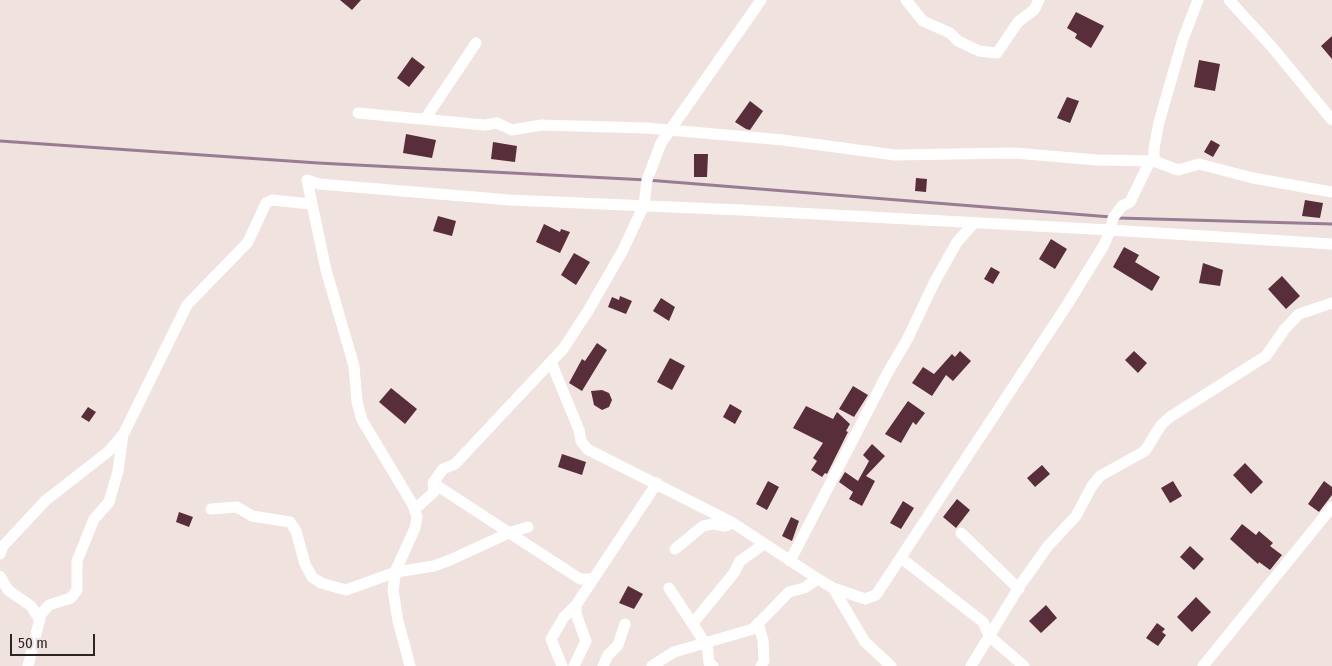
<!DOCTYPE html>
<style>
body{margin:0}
#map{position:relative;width:1332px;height:666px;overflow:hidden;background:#f0e2de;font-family:"Fira Sans Condensed",sans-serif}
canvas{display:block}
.scale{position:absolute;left:10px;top:634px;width:85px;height:22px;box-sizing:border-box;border:2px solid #2b2624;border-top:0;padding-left:6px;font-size:15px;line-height:18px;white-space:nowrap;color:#2b2624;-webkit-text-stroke:4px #f0e2de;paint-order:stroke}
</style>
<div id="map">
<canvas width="1332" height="666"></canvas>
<div class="scale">50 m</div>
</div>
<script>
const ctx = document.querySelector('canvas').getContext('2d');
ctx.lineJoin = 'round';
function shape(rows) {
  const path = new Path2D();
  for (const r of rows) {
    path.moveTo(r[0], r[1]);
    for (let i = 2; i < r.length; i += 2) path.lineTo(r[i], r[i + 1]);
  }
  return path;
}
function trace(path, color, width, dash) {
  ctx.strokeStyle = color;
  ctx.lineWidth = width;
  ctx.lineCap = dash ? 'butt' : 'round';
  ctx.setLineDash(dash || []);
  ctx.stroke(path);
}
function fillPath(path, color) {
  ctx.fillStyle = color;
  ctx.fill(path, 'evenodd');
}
const stream = shape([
 [0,141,318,163,647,180,1111,217],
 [1118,218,1332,224]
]);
const building = shape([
 [340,0,361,0,352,10],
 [1076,12,1104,26,1091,48,1075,38,1077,34,1067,28],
 [1332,36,1332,59,1321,46],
 [412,57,425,67,409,87,397,78],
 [1199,60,1220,64,1215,91,1194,87],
 [1067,97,1079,101,1070,123,1057,118],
 [750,101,763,111,750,130,746,129,735,122],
 [406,134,436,140,432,158,403,153],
 [1211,140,1220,145,1213,157,1204,152],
 [493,142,517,146,515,162,491,159],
 [694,154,708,154,707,177,694,177],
 [916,178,927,179,926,192,915,191],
 [1305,200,1323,203,1320,218,1302,216],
 [438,216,456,221,452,236,433,231],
 [544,224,560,232,561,229,570,232,560,253,536,242],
 [1051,239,1067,249,1055,269,1039,259],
 [1124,247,1139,255,1135,262,1160,277,1152,291,1113,267],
 [574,253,590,262,576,285,561,275],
 [1203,263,1223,270,1220,286,1199,283],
 [991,267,1000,272,993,284,984,279],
 [1282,276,1300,296,1286,309,1268,289],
 [620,296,632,301,626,314,608,307,612,297,619,300],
 [661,298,675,307,669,321,653,311],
 [597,343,607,350,582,391,569,383,582,359,585,361],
 [960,351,971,361,953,381,946,375,932,396,912,383,923,367,934,374,952,354,955,357],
 [1134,351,1147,363,1138,373,1125,360],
 [670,358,685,366,672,390,657,382],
 [853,386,868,395,854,417,839,409],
 [391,388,417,409,405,424,379,402],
 [602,390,609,393,612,400,609,407,602,410,594,405,591,391],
 [908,401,925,413,916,425,913,422,901,443,885,434],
 [730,404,742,411,735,424,723,417],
 [806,406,833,419,837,412,850,424,846,431,848,432,827,474,825,473,822,477,811,470,817,461,813,458,823,443,793,428],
 [88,407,96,412,89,422,81,417],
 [872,444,885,456,866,476,875,481,862,506,849,499,853,492,839,482,845,472,858,481,869,461,863,455],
 [562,454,586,462,582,475,558,467],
 [1245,463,1263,482,1251,494,1233,475],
 [1042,465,1050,474,1035,487,1027,478],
 [768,481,779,487,767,510,756,504],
 [1173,481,1182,496,1170,503,1161,488],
 [1324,481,1332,487,1332,495,1319,512,1308,504],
 [957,499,970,510,956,528,943,517],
 [903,501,914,508,901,529,890,523],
 [179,512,193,517,189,527,176,522],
 [791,517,799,521,792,541,782,536],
 [1242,524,1256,535,1259,531,1273,543,1270,546,1282,555,1270,570,1259,562,1258,564,1230,539],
 [1190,546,1204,559,1194,570,1180,557],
 [628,586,643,594,634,609,619,603],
 [1196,597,1211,612,1192,632,1177,617],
 [1046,605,1057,618,1041,633,1029,621],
 [1157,623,1165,629,1162,632,1166,635,1158,646,1146,638]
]);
const minor = shape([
 [906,0,923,21,950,33,958,41,979,51,997,53,1018,22,1034,10,1039,0],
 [1229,0,1272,47,1332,120],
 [358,113,484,125,497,123,512,130,541,125,646,128,783,140,895,155,1015,153,1097,160,1154,161,1178,170,1199,164,1253,178,1332,192],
 [425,119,476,43],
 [1154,161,1154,149,1159,122,1183,39,1198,0],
 [551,362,579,430,581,441,587,449,733,523,818,579],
 [433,483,580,579,591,579],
 [211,509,237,507,252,516,290,522,296,531,305,564,312,577,321,583,346,590,396,572,434,566,450,560,511,532,528,527],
 [415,509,434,492,433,483,443,469,455,464,563,349,588,311,623,250,644,205,647,180,661,143,761,0],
 [961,533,1019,589],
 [675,549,703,526,713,524,725,526,733,523],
 [0,554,3,546,45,501,109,451,124,433,187,305,248,242,266,203,272,200,311,204],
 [901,558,983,622,989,636,1024,666],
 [790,561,887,374,908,338,934,283,957,242,974,223],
 [0,576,8,590,31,606,40,620],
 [669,588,705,643],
 [833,588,865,642,891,666],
 [693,623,734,573,740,561,764,544],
 [758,623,763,640,764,661,761,666],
 [707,643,709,663,713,666],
 [28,666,41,614,49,605,71,598,77,590,77,561,94,519,109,502,118,471,123,434],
 [410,666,398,621,393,590,396,570,415,528,417,517,413,505,362,420,357,402,354,366,326,270,307,180,319,184,510,200,741,210,1110,230,1113,218,1122,206,1130,202,1150,161],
 [562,666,551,639,564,617,576,605],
 [574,666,586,641,576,614,576,605,657,483],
 [603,666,608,655,618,645,625,624],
 [652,666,674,652,753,629,789,592,804,588,818,579,833,588,865,599,876,595,1067,305,1104,245,1110,230,1332,244],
 [971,666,1021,584,1048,546,1076,516,1092,486,1100,476,1145,451,1161,425,1170,417,1266,356,1284,330,1299,314,1332,303],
 [1203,666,1332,507]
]);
trace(stream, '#977c93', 3);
fillPath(building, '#572e39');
trace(minor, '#fff', 11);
</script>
